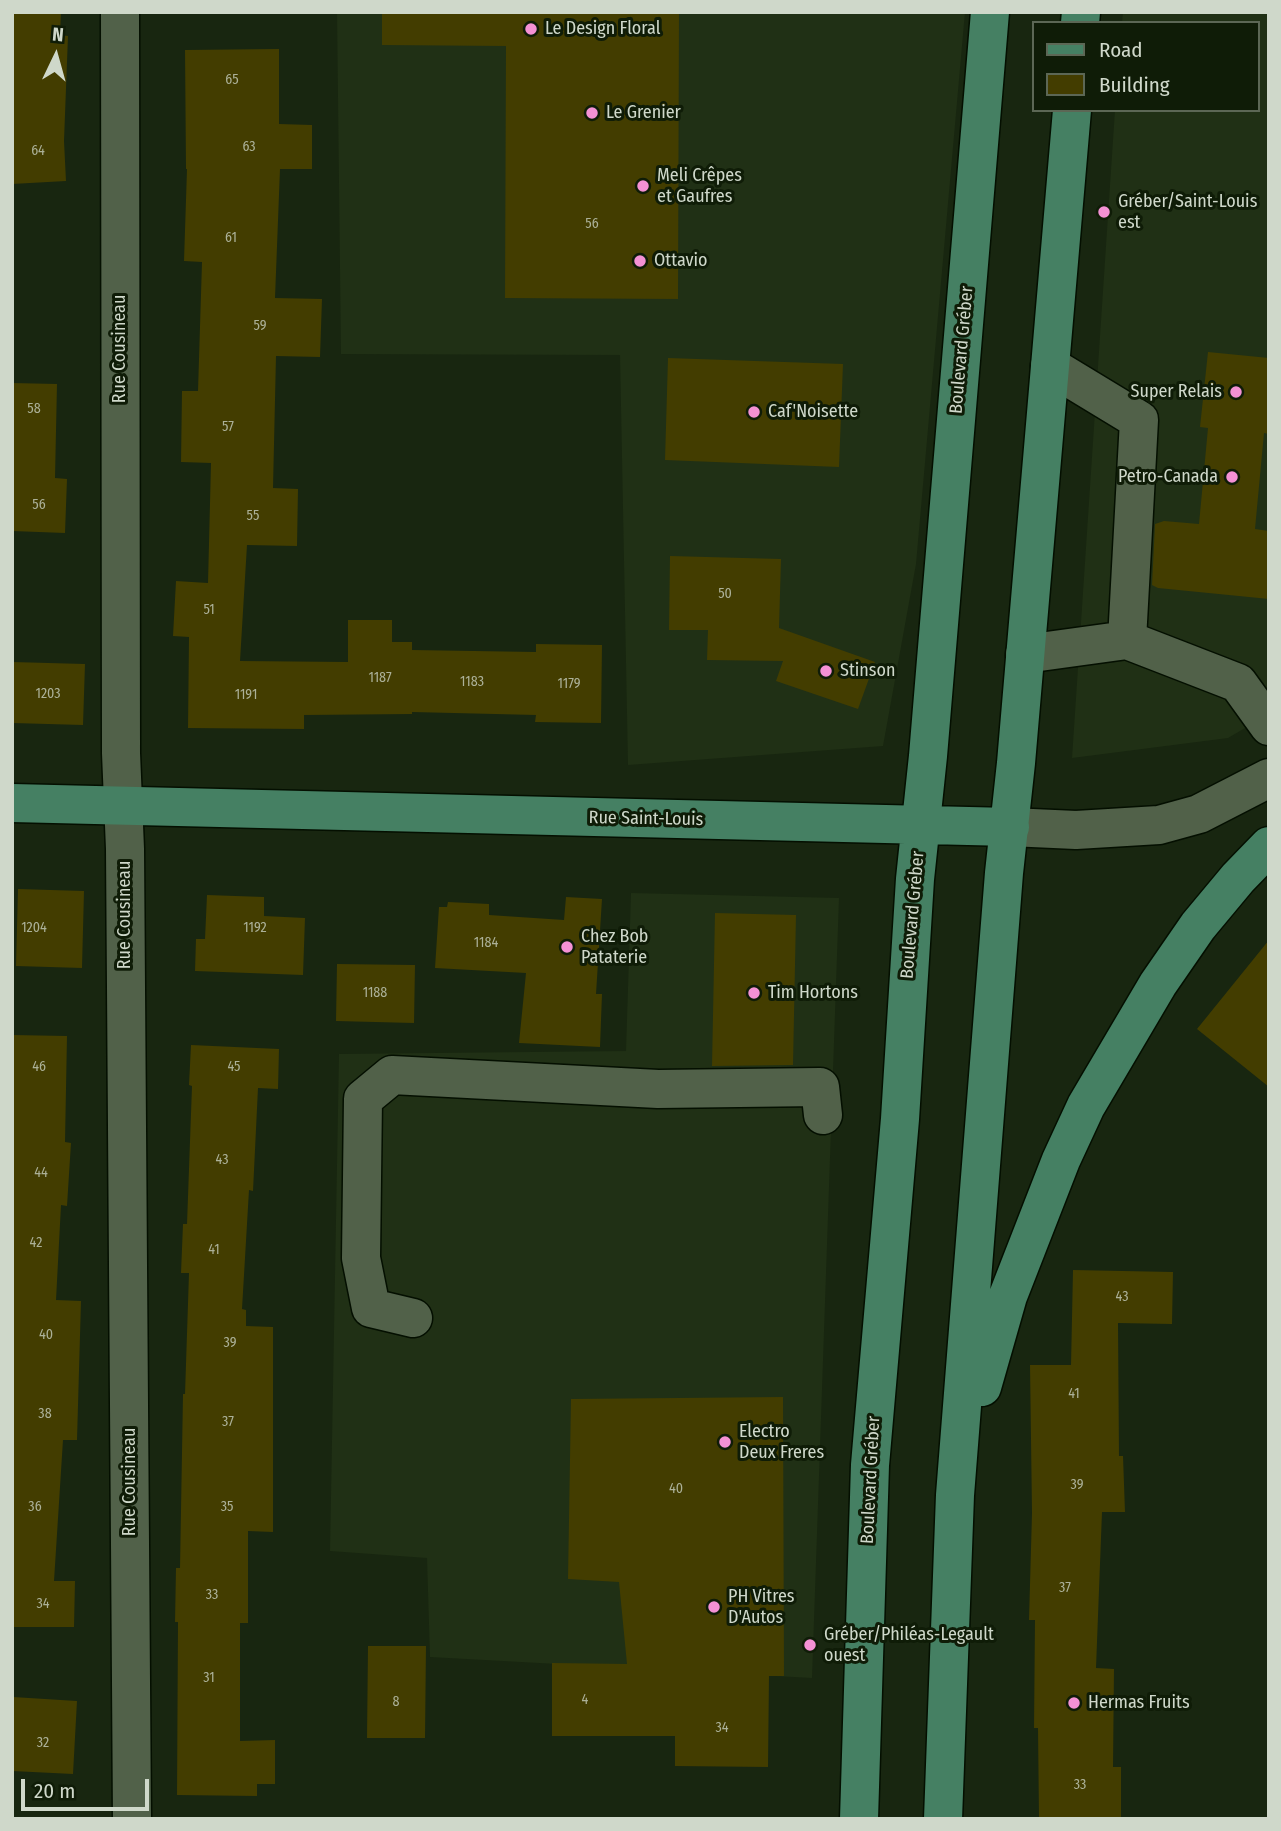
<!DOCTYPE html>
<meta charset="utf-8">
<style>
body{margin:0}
#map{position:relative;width:1281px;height:1831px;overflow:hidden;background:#182610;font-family:"Fira Sans Condensed",sans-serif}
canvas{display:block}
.frame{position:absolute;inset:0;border:14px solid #cfd8ca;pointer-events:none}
.legend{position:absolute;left:1032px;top:21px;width:228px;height:91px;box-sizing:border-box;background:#0f1c07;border:2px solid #5c6755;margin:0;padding:9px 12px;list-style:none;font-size:21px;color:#cfd8ca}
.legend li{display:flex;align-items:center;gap:14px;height:35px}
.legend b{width:35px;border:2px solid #5c6755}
.north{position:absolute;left:21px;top:21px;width:70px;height:70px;-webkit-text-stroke:5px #0f1c07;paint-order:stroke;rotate:5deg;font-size:19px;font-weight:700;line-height:28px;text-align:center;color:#cfd8ca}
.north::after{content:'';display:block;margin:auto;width:24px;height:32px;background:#cfd8ca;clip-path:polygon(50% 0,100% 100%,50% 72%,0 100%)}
.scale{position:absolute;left:21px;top:1779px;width:128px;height:32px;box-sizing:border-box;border:4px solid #cfd8ca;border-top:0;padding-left:9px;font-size:21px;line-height:24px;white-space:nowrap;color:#cfd8ca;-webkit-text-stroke:5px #0f1c07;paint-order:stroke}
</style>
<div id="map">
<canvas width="1281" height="1831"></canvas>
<div class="frame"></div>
<ul class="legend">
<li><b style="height:9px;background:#458063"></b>Road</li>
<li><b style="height:19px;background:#433d00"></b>Building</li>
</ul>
<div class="north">N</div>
<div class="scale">20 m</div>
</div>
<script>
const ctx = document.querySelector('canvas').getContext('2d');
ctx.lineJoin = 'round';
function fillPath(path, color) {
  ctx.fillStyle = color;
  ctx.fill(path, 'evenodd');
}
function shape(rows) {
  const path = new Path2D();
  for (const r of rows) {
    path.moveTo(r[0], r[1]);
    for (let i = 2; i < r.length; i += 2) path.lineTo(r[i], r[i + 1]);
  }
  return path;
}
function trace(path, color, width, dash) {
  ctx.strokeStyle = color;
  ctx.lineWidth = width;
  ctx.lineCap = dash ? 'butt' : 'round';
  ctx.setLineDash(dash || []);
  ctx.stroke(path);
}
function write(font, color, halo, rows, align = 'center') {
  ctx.font = font + ' "Fira Sans Condensed",sans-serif';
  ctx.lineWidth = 6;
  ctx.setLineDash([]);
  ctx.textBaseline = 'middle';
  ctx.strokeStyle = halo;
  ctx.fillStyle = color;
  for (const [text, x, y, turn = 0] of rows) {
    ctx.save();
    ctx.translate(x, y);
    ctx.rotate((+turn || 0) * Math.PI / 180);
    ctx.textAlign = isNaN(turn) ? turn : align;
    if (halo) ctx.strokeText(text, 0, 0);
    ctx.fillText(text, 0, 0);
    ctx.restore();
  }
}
const built = shape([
 [337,12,965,12,916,564,883,746,628,765,620,355,341,354],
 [1123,12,1269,12,1269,714,1228,738,1072,758,1115,110,1258,110,1258,23,1122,23],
 [631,893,839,898,812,1678,430,1657,427,1558,330,1551,339,1054,626,1051]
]);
const building = shape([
 [12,12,61,12,60,35,68,36,64,141,66,181,12,184],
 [382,12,679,12,678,299,505,298,506,46,382,45],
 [279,49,279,124,312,125,312,169,280,169,275,298,322,299,320,357,276,356,273,488,298,489,297,546,247,545,240,661,348,662,348,620,392,620,392,642,412,642,412,650,536,652,536,644,602,645,601,723,535,722,536,715,412,712,412,714,304,715,304,729,188,728,189,637,173,636,176,581,208,583,211,463,181,462,182,391,198,391,202,262,184,261,187,169,186,169,185,50],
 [1208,352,1269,358,1269,434,1264,433,1255,529,1269,531,1269,599,1158,588,1152,585,1155,524,1164,521,1199,524,1208,428,1200,427],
 [668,358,843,364,839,467,665,460],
 [12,383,57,384,55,478,67,479,65,533,12,531],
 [670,556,781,559,779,628,875,662,858,709,776,681,783,661,707,660,708,630,669,630],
 [12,662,85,664,83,725,12,723],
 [18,889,84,891,82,968,16,966],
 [207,895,264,897,264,916,305,918,303,975,195,971,196,939,205,939],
 [566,897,602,899,596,994,602,994,600,1047,519,1043,526,973,435,968,439,907,447,907,448,902,489,904,489,915,564,920],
 [715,913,796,915,793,1065,712,1066],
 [1269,940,1269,1087,1197,1029],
 [337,964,415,965,414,1023,336,1021],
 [12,1035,67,1036,65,1142,71,1143,67,1206,61,1205,56,1300,81,1301,77,1440,63,1440,54,1581,75,1581,74,1627,12,1627],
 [191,1045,279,1049,278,1089,258,1088,253,1191,249,1190,242,1309,246,1310,246,1326,273,1327,273,1532,248,1531,248,1623,240,1623,240,1741,275,1740,275,1784,257,1784,257,1796,177,1795,178,1622,175,1622,176,1568,180,1568,183,1394,185,1394,189,1273,181,1273,183,1224,187,1224,192,1086,189,1085],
 [1073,1270,1173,1272,1172,1324,1118,1323,1119,1456,1123,1456,1125,1512,1102,1512,1096,1668,1114,1669,1113,1767,1121,1767,1121,1819,1039,1819,1038,1728,1034,1728,1035,1620,1029,1620,1032,1513,1030,1365,1071,1365],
 [783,1397,784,1676,769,1676,768,1767,675,1766,675,1736,552,1736,552,1663,627,1664,619,1582,568,1579,571,1399],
 [368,1646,426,1646,425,1738,367,1738],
 [13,1697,77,1701,73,1774,12,1771]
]);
const minor = shape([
 [120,12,121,753,125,849,132,1819],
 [1050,366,1139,420,1127,640],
 [1025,654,1127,640,1238,683,1269,726],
 [1010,827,1076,830,1159,825,1199,814,1269,778],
 [413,1318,371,1308,361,1258,363,1099,392,1075,658,1089,820,1087,823,1115]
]);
const major = shape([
 [1080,23,1081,12],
 [12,803,1010,827],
 [982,1387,1008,1296,1061,1160,1086,1106,1158,984,1198,926,1238,878,1269,846],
 [859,1819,870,1465,900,1119,915,879,928,756,990,12],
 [943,1819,955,1495,1004,873,1016,763,1072,110]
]);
const markers = [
 [531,29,7,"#f491d4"],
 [592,113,7,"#f491d4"],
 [643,186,7,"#f491d4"],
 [1104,212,7,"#f491d4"],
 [640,261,7,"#f491d4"],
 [1236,392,7,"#f491d4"],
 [754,412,7,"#f491d4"],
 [1232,477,7,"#f491d4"],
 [826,671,7,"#f491d4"],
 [567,947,7,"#f491d4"],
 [754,993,7,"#f491d4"],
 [725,1442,7,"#f491d4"],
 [714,1607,7,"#f491d4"],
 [810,1645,7,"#f491d4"],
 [1074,1703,7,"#f491d4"]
];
const numberNames = [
 ["65",232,80],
 ["63",249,147],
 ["64",38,151],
 ["56",592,224],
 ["61",231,238],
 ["59",260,326],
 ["58",34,409],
 ["57",228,427],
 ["56",39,505],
 ["55",253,516],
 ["50",725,594],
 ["51",209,610],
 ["1187",380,678],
 ["1183",472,682],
 ["1179",569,684],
 ["1203",48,694],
 ["1191",246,695],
 ["1204",34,928],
 ["1192",255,928],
 ["1184",486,943],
 ["1188",375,993],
 ["46",39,1067],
 ["45",234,1067],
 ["43",222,1160],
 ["44",41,1173],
 ["42",36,1243],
 ["41",214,1250],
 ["43",1122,1297],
 ["40",46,1335],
 ["39",230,1343],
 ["41",1074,1394],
 ["38",45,1414],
 ["37",228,1422],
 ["39",1077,1485],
 ["40",676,1489],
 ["36",35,1507],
 ["35",227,1507],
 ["37",1065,1588],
 ["33",212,1595],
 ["34",43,1604],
 ["31",209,1678],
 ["4",585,1700],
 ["8",396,1702],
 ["34",722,1728],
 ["32",43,1743],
 ["33",1080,1785]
];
const poiNames = [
 ["Le Design Floral",545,29],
 ["Le Grenier",606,113],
 ["Meli Crêpes",657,176],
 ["et Gaufres",657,197],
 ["Gréber/Saint-Louis",1118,202],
 ["est",1118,223],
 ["Ottavio",654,261],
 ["Super Relais",1222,392,"right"],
 ["Caf'Noisette",768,412],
 ["Petro-Canada",1218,477,"right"],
 ["Stinson",840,671],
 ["Chez Bob",581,937],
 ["Pataterie",581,958],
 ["Tim Hortons",768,993],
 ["Electro",739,1432],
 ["Deux Freres",739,1453],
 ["PH Vitres",728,1597],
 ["D'Autos",728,1618],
 ["Gréber/Philéas-Legault",824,1635],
 ["ouest",824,1656],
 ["Hermas Fruits",1088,1703]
];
const streetNames = [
 ["Rue Cousineau",120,349,-90],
 ["Boulevard Gréber",962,350,-85],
 ["Rue Saint-Louis",646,819,1],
 ["Rue Cousineau",125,915,-90],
 ["Boulevard Gréber",913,915,-85],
 ["Boulevard Gréber",871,1480,-87],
 ["Rue Cousineau",130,1482,-90]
];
fillPath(built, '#203015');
fillPath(building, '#433d00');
trace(minor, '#040f00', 41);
trace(major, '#040f00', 41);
trace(minor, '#516149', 38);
trace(major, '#458063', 38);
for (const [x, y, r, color] of markers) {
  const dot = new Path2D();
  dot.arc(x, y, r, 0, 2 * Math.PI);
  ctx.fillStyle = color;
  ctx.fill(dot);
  trace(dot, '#0f1c07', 2.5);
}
write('14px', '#acb198', null, numberNames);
write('18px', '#cfd8ca', '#0f1c07', poiNames, 'left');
write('18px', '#cfd8ca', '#0f1c07', streetNames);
</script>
